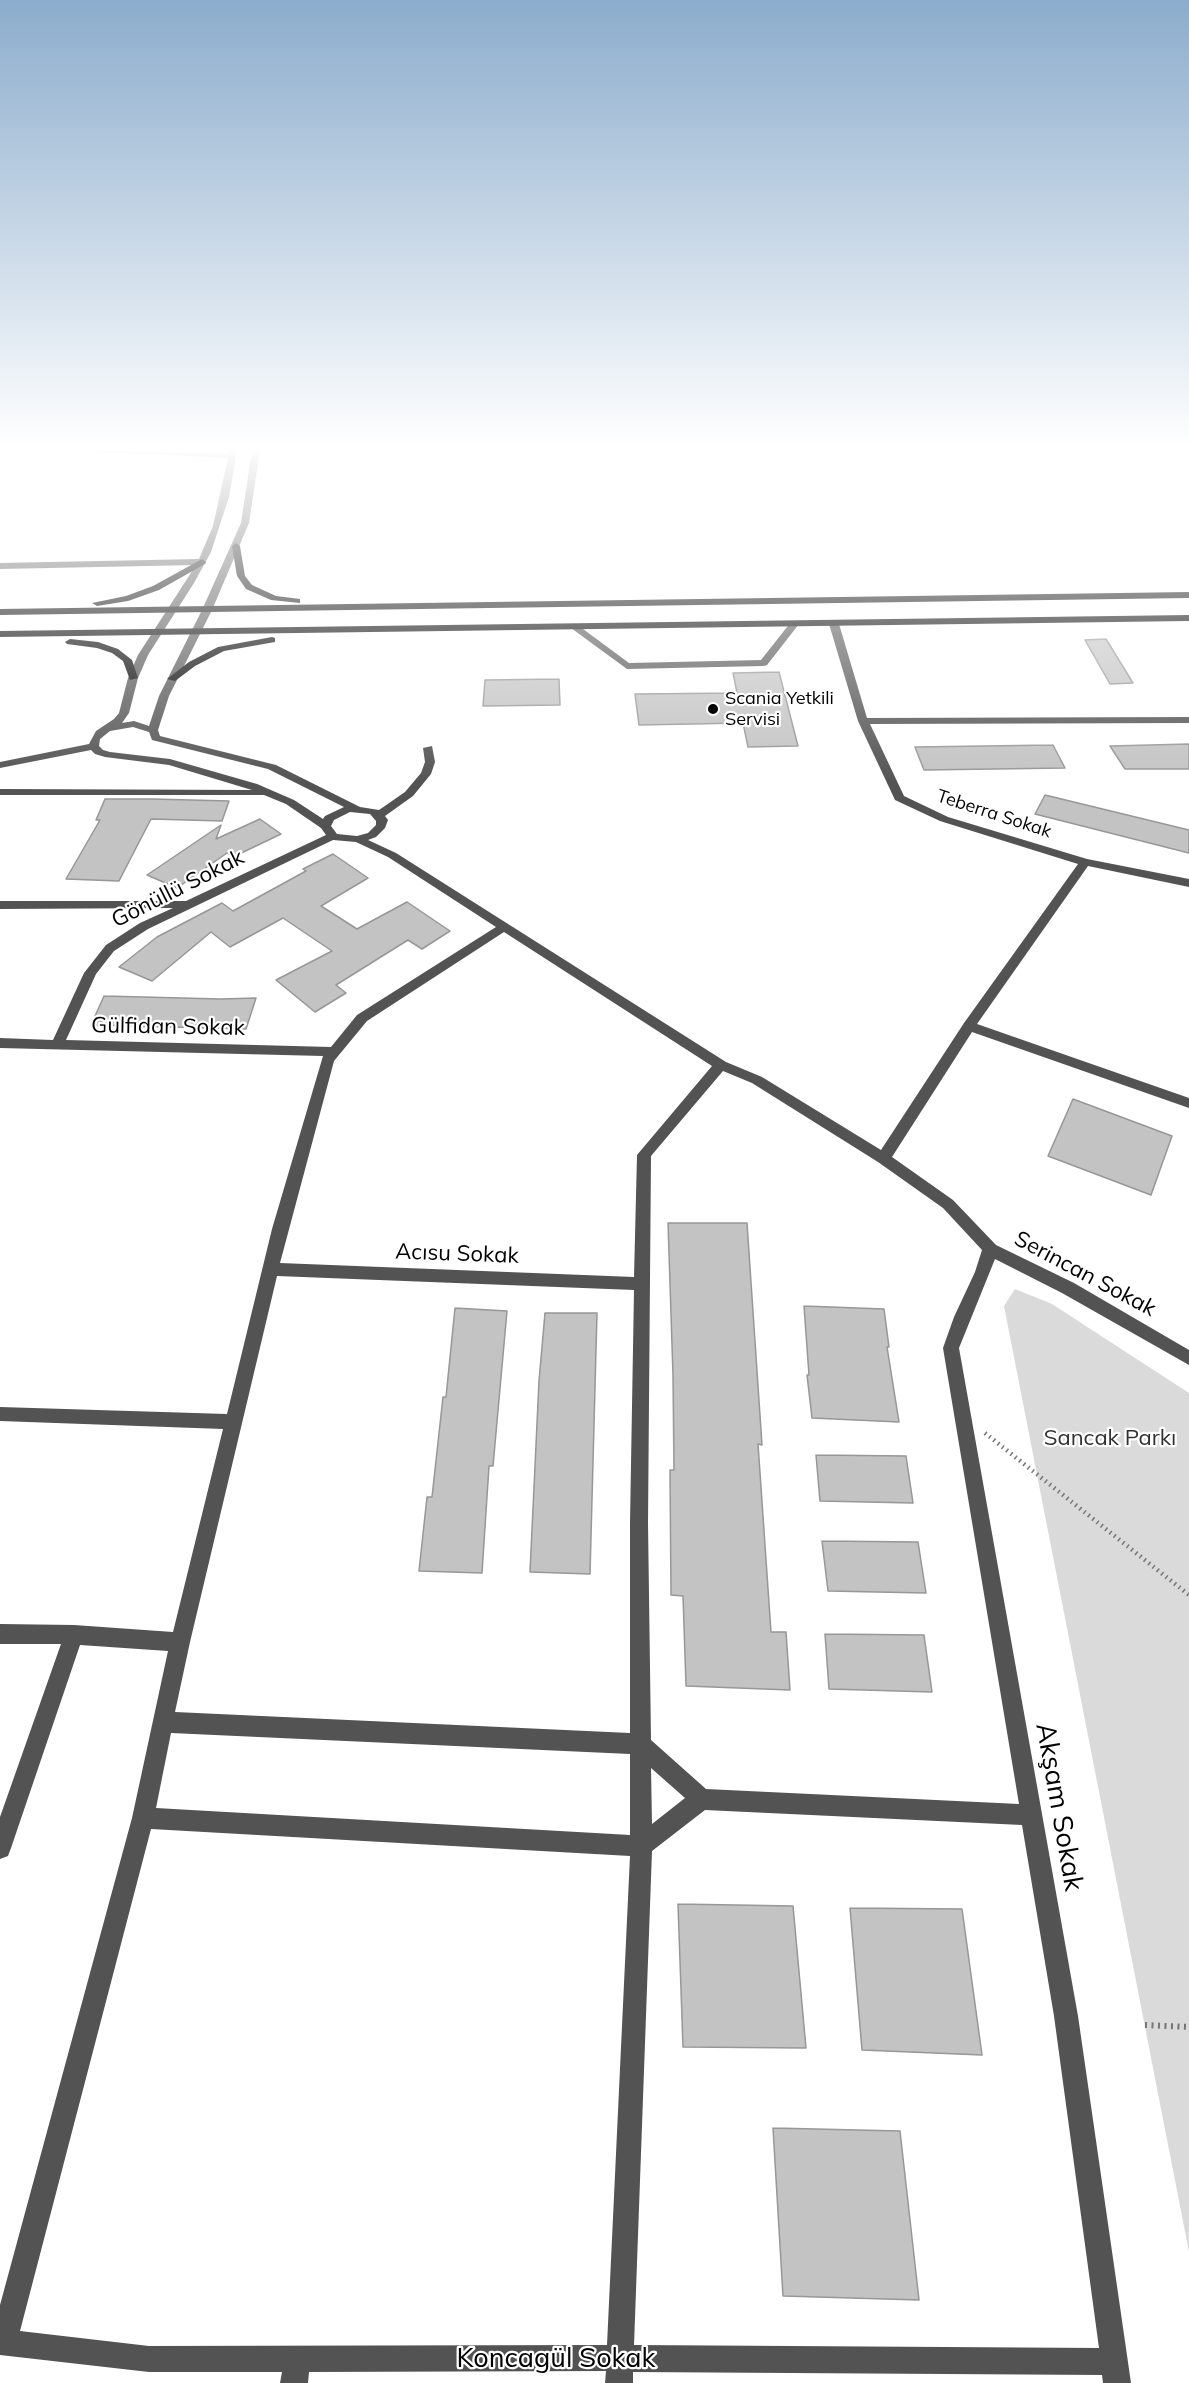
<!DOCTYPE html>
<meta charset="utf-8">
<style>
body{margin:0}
canvas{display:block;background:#fff}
</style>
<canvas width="1189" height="2383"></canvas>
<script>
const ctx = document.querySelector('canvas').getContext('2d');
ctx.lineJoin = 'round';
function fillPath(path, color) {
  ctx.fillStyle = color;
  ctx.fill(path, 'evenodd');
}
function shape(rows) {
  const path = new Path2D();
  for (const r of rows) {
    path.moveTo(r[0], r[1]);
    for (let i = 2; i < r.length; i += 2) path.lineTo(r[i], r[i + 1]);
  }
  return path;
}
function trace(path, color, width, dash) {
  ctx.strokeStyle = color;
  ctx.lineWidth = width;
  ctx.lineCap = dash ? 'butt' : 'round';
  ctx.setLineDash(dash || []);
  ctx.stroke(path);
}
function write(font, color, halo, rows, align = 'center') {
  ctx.font = font + ' Mulish,sans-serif';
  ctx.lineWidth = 4.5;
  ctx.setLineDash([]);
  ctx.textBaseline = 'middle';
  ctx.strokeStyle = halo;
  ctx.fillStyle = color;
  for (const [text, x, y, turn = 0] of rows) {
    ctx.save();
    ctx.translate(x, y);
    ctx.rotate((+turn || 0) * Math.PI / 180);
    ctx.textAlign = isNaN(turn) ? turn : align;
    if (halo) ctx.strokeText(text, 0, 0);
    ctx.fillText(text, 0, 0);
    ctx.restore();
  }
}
const green = shape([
 [1015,1289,1052,1304,1189,1393,1189,2252,1004,1306]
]);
const building = shape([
 [1106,639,1133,683,1110,684,1085,640,1106,639],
 [779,672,798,746,748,747,743,723,639,725,635,694,737,693,733,673,779,672],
 [559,679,560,705,483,706,485,680,559,679],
 [1189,744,1189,769,1125,769,1110,746,1189,744],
 [1053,745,1065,768,924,770,915,747,1053,745],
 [1045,795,1189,830,1189,853,1035,814,1045,795],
 [105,799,153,799,229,801,222,821,151,819,119,881,66,879,100,820,96,820,105,799],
 [260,819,281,834,233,857,227,853,177,888,147,875,221,825,216,839,260,819],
 [333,854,368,878,321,906,357,929,407,902,450,931,422,949,408,940,336,985,346,993,315,1012,276,980,332,951,283,918,230,947,211,932,152,981,119,967,157,937,222,903,233,911,306,871,303,869,333,854],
 [104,996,221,999,256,998,246,1029,91,1025,104,996],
 [1073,1099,1172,1136,1151,1195,1048,1156,1073,1099],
 [668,1223,747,1223,762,1445,758,1444,771,1632,786,1632,790,1690,686,1686,683,1596,671,1595,670,1470,674,1470,673,1375,668,1223],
 [804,1306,884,1309,889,1347,887,1347,899,1422,812,1418,807,1375,809,1375,804,1306],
 [455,1308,507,1311,493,1466,489,1466,482,1573,419,1571,427,1497,432,1497,443,1397,446,1397,455,1308],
 [545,1313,597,1313,590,1574,530,1572,539,1381,545,1313],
 [816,1455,906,1456,913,1503,820,1501,816,1455],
 [822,1541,918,1542,926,1593,828,1591,822,1541],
 [825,1634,924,1635,932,1692,829,1689,825,1634],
 [678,1904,793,1906,806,2048,683,2047,678,1904],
 [850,1908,962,1909,982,2055,862,2050,850,1908],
 [773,2128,900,2131,919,2300,783,2296,773,2128]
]);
const pathFar1 = shape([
 [985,1433,1189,1595]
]);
const path = shape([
 [1145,2025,1189,2027]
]);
const minor = shape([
 [67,450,229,454,229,450,237,450,229,497,211,552,194,583,148,655,138,678,129,713,122,723,134,721,149,726,159,696,202,610,241,523,252,450,260,450,249,523,212,610,169,696,158,730,160,736,276,765,360,807,379,810,405,792,421,773,425,762,423,748,432,746,435,762,431,774,413,796,385,816,388,820,385,828,376,837,368,840,396,853,726,1062,762,1077,881,1150,964,1023,1078,864,940,821,895,800,858,721,829,624,831,622,839,624,867,718,1189,717,1189,723,870,724,904,796,948,817,1087,859,1189,879,1189,887,1088,866,977,1024,1189,1098,1189,1108,972,1032,892,1157,953,1200,996,1245,1074,1283,1189,1350,1189,1365,1062,1293,995,1259,959,1348,1078,2016,1131,2383,1103,2383,1102,2375,633,2372,633,2383,605,2383,606,2371,309,2372,308,2383,280,2383,282,2372,149,2372,0,2355,0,2305,132,1818,168,1651,80,1645,11,1848,8,1856,0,1859,0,1817,61,1644,0,1644,0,1624,74,1625,173,1632,223,1429,0,1421,0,1407,227,1414,272,1229,323,1056,0,1048,0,1038,53,1040,84,973,106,945,140,923,173,908,0,909,0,901,186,901,326,835,321,828,286,804,264,795,0,795,0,789,252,790,169,765,105,757,95,754,91,750,0,768,0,762,89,744,96,731,114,719,119,713,128,678,138,655,196,565,0,569,0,563,199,559,213,526,228,458,67,450],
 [133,727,149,732,152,740,268,769,344,807,325,816,323,819,294,800,257,784,170,759,110,752,103,750,99,746,100,739,110,731,133,727],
 [350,812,370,814,376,821,376,825,368,833,357,836,337,834,331,826,334,820,350,812],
 [333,840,356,842,388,857,496,927,357,1015,331,1047,66,1040,96,974,114,951,148,929,333,840],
 [504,932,712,1066,637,1155,634,1277,280,1263,334,1061,367,1021,504,932],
 [723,1071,752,1083,878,1162,943,1208,982,1250,975,1272,954,1317,943,1348,1019,1804,706,1789,651,1740,648,1523,651,1156,723,1071],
 [277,1276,634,1290,630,1523,630,1733,175,1712,190,1642,277,1276],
 [171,1733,630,1754,630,1835,156,1808,171,1733],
 [651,1768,685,1798,652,1824,651,1768],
 [705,1810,1022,1825,1054,2016,1099,2348,634,2345,652,1851,705,1810],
 [151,1829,630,1856,607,2345,149,2346,20,2331,151,1829],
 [794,621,799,624,767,665,764,666,627,669,571,628,579,626,629,663,761,660,791,622,794,621]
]);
const major = shape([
 [236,543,240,546,245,576,252,585,276,596,300,599,300,603,271,600,246,589,237,576,232,546,236,543],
 [202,559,206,562,205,564,159,590,128,601,97,606,92,603,126,596,153,586,202,559],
 [1189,592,1189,598,0,615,0,609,1189,592],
 [1189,615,1189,621,0,637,0,631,1189,615],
 [272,637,275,638,275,642,224,651,195,666,175,681,167,679,189,662,218,647,272,637],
 [70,639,98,642,118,649,132,660,138,678,130,680,123,661,112,653,97,648,67,644,65,642,70,639]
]);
const markers = [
 [713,709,6,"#000"]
];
const farPoinames = [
 ["Scania Yetkili",725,699],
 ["Servisi",725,720]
];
const farStreetnames = [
 ["Teberra Sokak",994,814,18]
];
const streetNames = [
 ["Gönüllü Sokak",178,889,-27],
 ["Gülfidan Sokak",168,1027,1],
 ["Acısu Sokak",457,1254,2],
 ["Serincan Sokak",1085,1274,28]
];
const parkNames = [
 ["Sancak Parkı",1110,1438]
];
const nearStreetnames = [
 ["Akşam Sokak",1059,1807,80],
 ["Koncagül Sokak",556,2359]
];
fillPath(green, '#dadada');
fillPath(building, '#c3c3c3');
trace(building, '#979797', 1.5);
trace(pathFar1, '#757575', 4.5, [1.5, 4]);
trace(path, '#757575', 6, [2, 4.5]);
fillPath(minor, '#535353');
fillPath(major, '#000');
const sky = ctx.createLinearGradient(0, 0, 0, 784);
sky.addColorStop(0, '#8baccc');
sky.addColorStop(0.57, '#fff');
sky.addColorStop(1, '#ffffff00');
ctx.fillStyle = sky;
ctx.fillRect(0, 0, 1189, 784);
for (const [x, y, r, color] of markers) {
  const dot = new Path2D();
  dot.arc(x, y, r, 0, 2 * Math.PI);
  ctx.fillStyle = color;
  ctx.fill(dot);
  trace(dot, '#fff', 2);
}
write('18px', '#000', '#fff', farPoinames, 'left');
write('18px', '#000', '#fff', farStreetnames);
write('22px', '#000', '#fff', streetNames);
write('22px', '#313131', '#fff', parkNames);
write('27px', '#000', '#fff', nearStreetnames);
</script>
